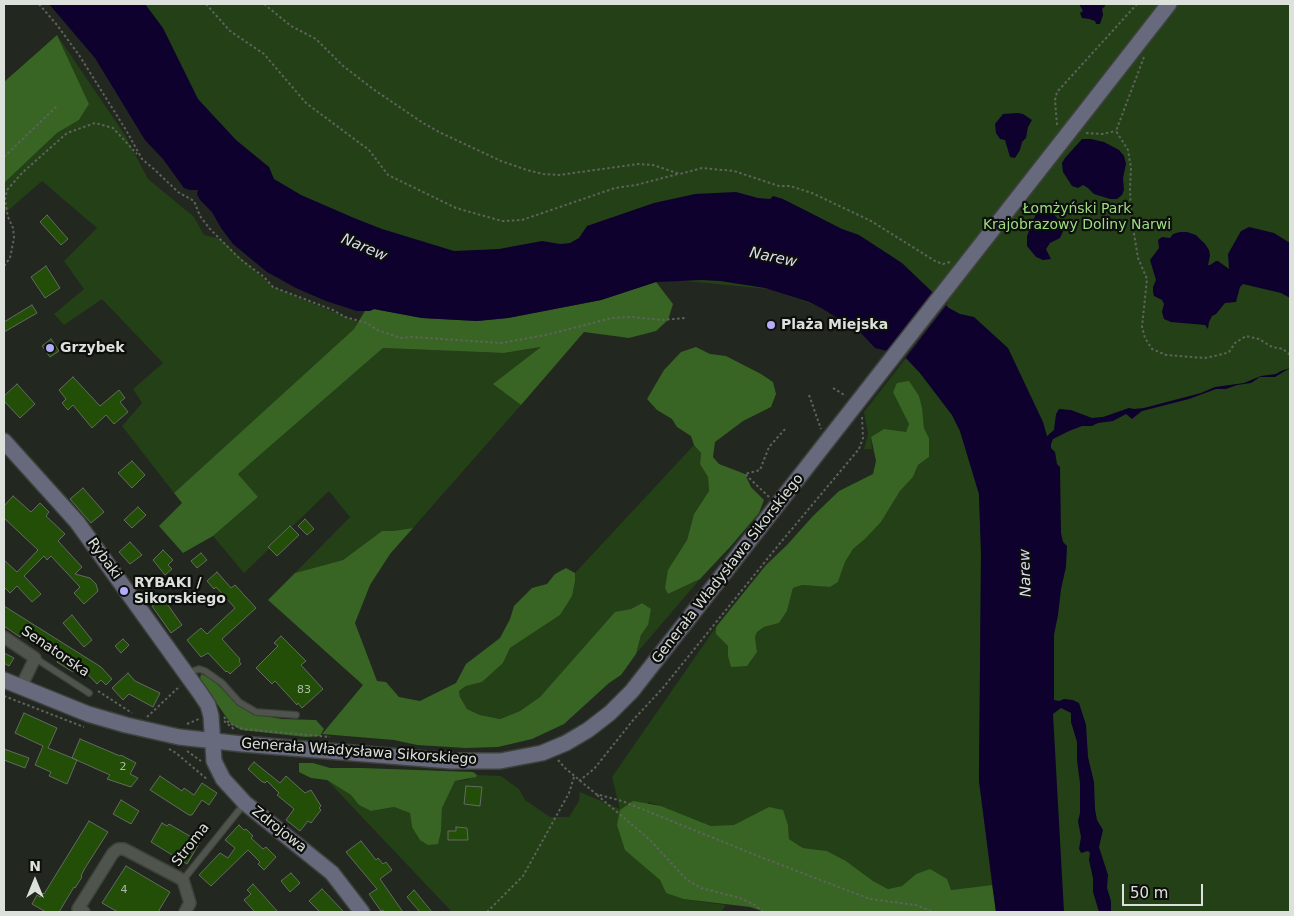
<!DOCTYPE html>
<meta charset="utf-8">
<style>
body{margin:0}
#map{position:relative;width:1294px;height:916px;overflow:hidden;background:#222720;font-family:"DejaVu Sans",sans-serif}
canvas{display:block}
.frame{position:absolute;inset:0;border:5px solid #dde1dc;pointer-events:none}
.north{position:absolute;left:10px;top:856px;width:50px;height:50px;-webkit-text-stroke:4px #0d0f0c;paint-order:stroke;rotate:0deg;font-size:14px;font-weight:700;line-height:20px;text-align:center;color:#dde1dc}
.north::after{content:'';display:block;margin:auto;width:18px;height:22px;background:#dde1dc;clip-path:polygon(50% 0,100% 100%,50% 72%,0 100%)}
.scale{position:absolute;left:1122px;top:884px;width:81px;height:22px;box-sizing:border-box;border:2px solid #dde1dc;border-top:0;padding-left:6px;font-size:15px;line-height:18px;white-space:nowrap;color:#dde1dc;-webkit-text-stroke:4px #0d0f0c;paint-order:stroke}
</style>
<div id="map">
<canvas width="1294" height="916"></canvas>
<div class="frame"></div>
<div class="north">N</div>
<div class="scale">50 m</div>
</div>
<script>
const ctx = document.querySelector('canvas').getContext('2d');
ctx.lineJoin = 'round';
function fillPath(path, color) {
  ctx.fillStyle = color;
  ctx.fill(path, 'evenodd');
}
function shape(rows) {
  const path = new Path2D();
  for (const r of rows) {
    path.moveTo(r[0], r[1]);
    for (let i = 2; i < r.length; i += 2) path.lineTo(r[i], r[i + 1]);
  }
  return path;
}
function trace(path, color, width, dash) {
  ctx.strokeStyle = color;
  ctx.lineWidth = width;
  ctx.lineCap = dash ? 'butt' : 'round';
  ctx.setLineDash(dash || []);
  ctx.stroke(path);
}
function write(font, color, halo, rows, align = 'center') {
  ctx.font = font + ' "DejaVu Sans",sans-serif';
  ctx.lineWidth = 4.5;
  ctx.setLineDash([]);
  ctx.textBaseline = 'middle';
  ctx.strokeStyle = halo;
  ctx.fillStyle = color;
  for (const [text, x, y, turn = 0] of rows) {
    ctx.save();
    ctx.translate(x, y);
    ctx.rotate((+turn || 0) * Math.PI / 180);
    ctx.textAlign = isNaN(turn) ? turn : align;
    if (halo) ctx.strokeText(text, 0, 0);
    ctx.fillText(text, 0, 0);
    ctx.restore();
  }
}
const green = shape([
 [61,4,1290,4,1290,912,1007,912,998,495,954,393,875,326,769,289,644,277,326,262],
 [57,35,125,135,148,179,194,217,204,235,220,239,273,287,358,322,354,329,174,493,122,426,142,403,133,389,163,363,102,299,64,325,54,314,84,289,64,261,97,228,42,181,4,214,4,183,57,133,79,120,89,104],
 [543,347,494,384,521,405,413,528,393,531,382,531,343,560,295,573,350,517,329,491,244,573,213,536,258,497,238,474,383,348,504,353],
 [906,358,920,373,952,415,960,431,979,494,981,553,979,781,992,885,951,890,916,874,902,886,888,889,873,881,846,861,827,851,803,848,789,839,788,825,711,826,661,806,648,802,644,865,660,880,666,893,683,899,726,905,721,912,452,912,327,780,351,795,359,805,371,811,394,807,410,813,412,827,441,831,442,808,455,781,467,780,477,775,501,776,519,789,525,800,550,817,569,817,579,801,580,792,620,809,612,777,716,627,716,634,728,646,728,656,757,652,755,637,757,632,764,627,779,623,787,611,793,588,802,585,830,587,838,582,845,562,853,549,865,539,881,522,900,491,913,477,918,465,929,457,929,438,924,428,919,396,903,409,909,424,906,432,871,437,872,449,864,449,868,434,864,412],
 [694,445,701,453,700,464,708,477,709,491,694,514,687,540,665,588,668,594,700,579,636,654,641,635,648,625,642,603,631,609,615,613,540,697,520,711,500,719,480,715,467,709,460,697,459,691,466,686,482,682,503,663,510,648,560,615,575,581,575,573]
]);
const forest = shape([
 [57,35,89,104,79,120,57,133,4,183,4,82],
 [656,282,673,304,668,320,656,331,629,338,584,332,521,405,493,384,541,347,504,353,383,348,238,474,258,497,213,536,183,553,159,526,182,503,174,493,354,329,365,311,374,309,422,318,477,321,508,318,601,300],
 [696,347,710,354,726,356,761,374,773,382,776,394,771,407,743,421,715,442,713,457,719,464,745,474,751,487,764,500,759,513,730,547,700,579,668,594,665,588,668,570,687,540,694,514,709,491,708,477,700,464,701,453,694,445,691,436,677,427,672,419,657,410,647,399,664,370,681,352],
 [909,381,919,396,922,408,924,428,929,438,929,457,918,465,913,477,900,491,881,522,865,539,853,549,845,562,838,582,830,587,802,585,793,588,787,611,779,623,764,627,757,632,755,637,757,652,747,666,731,667,728,656,728,646,716,634,716,627,766,565,787,545,813,516,839,491,873,474,876,461,871,437,884,429,906,432,909,424,893,392,897,383],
 [413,528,390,554,370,585,355,623,377,681,386,682,399,697,420,701,456,683,466,664,500,638,510,619,514,606,532,588,547,584,555,574,566,568,575,573,575,581,572,596,560,615,510,648,503,663,482,682,466,686,459,691,460,697,467,709,480,715,500,719,520,711,540,697,615,612,631,609,642,603,651,609,648,625,641,635,636,654,621,675,609,683,564,724,532,739,498,747,466,748,417,745,394,740,322,734,363,685,268,600,295,573,343,560,382,531,393,531],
 [201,674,206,676,216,683,240,706,253,714,282,719,316,720,324,729,320,736,306,737,241,730,231,724,200,679],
 [299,763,313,763,330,768,362,768,473,772,477,775,476,777,455,781,442,808,441,831,438,844,428,845,420,840,412,827,410,813,394,807,371,811,359,805,351,795,327,780,311,778,299,772],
 [633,801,661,806,711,826,734,825,769,807,783,810,788,825,789,839,803,848,827,851,846,861,873,881,888,889,902,886,916,874,930,869,947,879,951,890,992,885,996,912,765,912,750,907,683,899,666,893,660,880,625,850,617,825,620,810]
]);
const water = shape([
 [49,4,145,4,163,28,198,99,236,140,269,167,274,179,301,195,354,218,382,229,454,251,499,249,542,241,560,244,570,243,579,238,587,226,654,203,695,194,736,192,758,198,770,199,773,196,783,199,842,229,859,235,902,263,949,308,960,314,974,317,1008,348,1043,422,1047,436,1054,430,1056,414,1059,409,1071,410,1092,418,1103,417,1129,408,1134,409,1144,408,1201,393,1215,387,1244,383,1261,376,1276,374,1281,371,1290,368,1275,377,1260,377,1251,383,1237,385,1226,389,1216,389,1189,399,1142,411,1132,419,1126,414,1113,421,1098,423,1092,426,1082,426,1069,431,1053,439,1051,444,1051,448,1055,452,1057,464,1060,467,1061,533,1063,542,1067,546,1066,567,1061,589,1058,615,1054,635,1054,700,1059,701,1064,699,1073,700,1079,703,1086,725,1088,757,1094,782,1095,809,1097,820,1103,830,1099,847,1108,875,1107,888,1111,901,1111,912,1099,912,1093,892,1093,878,1089,860,1090,853,1088,851,1081,853,1079,849,1081,837,1078,821,1080,813,1080,783,1077,760,1077,742,1071,722,1071,713,1061,708,1053,714,1064,912,996,912,979,781,981,553,979,494,960,431,952,415,920,373,903,355,875,348,861,333,823,309,809,302,765,288,720,281,702,280,656,282,601,300,508,318,477,321,422,318,374,309,370,311,357,311,326,301,296,288,267,272,233,244,221,228,212,212,200,200,197,194,198,190,190,190,184,188,163,159,145,140,95,58],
 [1079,4,1105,4,1105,6,1102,9,1103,15,1100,24,1096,24,1095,21,1089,19,1082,18,1080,13,1083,11],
 [1018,113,1023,114,1032,120,1028,127,1026,138,1022,142,1020,150,1015,158,1010,157,1005,140,1000,139,996,133,995,124,1003,114],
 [1082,139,1091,139,1104,142,1119,150,1124,156,1126,164,1123,178,1124,190,1122,195,1117,199,1110,199,1094,194,1088,188,1083,185,1078,188,1072,186,1063,172,1062,163,1065,158],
 [1050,210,1058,219,1064,223,1064,229,1060,238,1050,243,1046,249,1051,259,1043,260,1036,257,1027,246,1027,236,1036,214,1040,212],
 [1249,227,1274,233,1290,243,1290,298,1281,293,1243,284,1240,287,1236,302,1225,303,1216,314,1212,316,1209,322,1208,329,1205,325,1171,322,1164,319,1162,312,1164,304,1162,300,1154,296,1153,292,1153,287,1156,280,1150,260,1159,248,1158,240,1162,237,1170,238,1173,234,1180,232,1187,232,1196,235,1205,244,1209,250,1210,256,1208,265,1210,265,1216,261,1218,261,1229,269,1228,254,1241,231]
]);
const pier = shape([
 [934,291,948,303,904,360,901,357,886,353]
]);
const building = shape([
 [47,215,68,239,61,245,40,222,47,215],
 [46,266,60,288,45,298,31,277,46,266],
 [32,305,37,313,4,332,4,322,32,305],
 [51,339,59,351,50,357,42,346,51,339],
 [73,377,100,406,119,390,125,398,120,402,128,412,114,424,106,415,92,428,73,405,68,410,62,403,66,399,59,390,73,377],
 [17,384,35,404,20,418,4,401,4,396,17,384],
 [132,461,145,475,132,488,118,473,132,461],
 [83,488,104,512,91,523,70,499,83,488],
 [13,496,31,512,40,503,49,512,46,516,65,534,58,541,82,567,75,574,90,578,96,584,98,591,84,604,74,593,80,587,51,556,47,560,44,556,24,576,41,594,32,602,17,586,10,593,4,587,4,560,17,572,38,550,4,518,4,506,13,496],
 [138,507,146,515,132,528,124,520,138,507],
 [305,519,314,529,307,535,298,526,305,519],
 [290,526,299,535,277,556,268,547,290,526],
 [130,542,142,555,130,564,119,552,130,542],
 [163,550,173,560,168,565,172,569,165,575,153,560,163,550],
 [201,553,207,560,197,568,191,561,201,553],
 [217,572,231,588,235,585,256,608,222,639,240,659,239,661,241,664,230,674,227,671,226,672,208,653,201,657,187,640,201,628,207,634,235,608,216,587,214,589,207,581,217,572],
 [163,598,182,625,171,633,152,606,163,598],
 [4,606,101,667,112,679,106,685,101,680,97,684,79,665,73,672,57,662,60,658,22,633,20,637,4,626,4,606],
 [72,615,92,640,84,647,63,623,72,615],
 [281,636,306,661,301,665,323,689,302,708,298,703,297,705,275,681,272,684,256,668,278,646,274,643,281,636],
 [123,639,129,645,121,653,115,646,123,639],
 [4,653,14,658,9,666,4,663,4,653],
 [128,673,135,681,160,693,153,707,129,694,123,700,112,688,128,673],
 [24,713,57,728,48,748,77,760,67,784,49,776,51,772,35,765,43,746,15,733,24,713],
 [80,739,120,756,121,755,136,763,130,774,138,778,131,787,107,779,110,775,72,758,80,739],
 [4,749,29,758,25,768,4,760,4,749],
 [254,762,280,783,286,776,305,793,311,790,321,806,319,808,321,810,311,823,308,821,300,831,286,820,294,809,277,795,279,793,267,781,265,783,261,781,248,769,254,762],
 [160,776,182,791,184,788,194,795,202,783,217,793,209,805,202,800,192,815,189,815,150,790,160,776],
 [466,786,482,787,480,806,464,804,466,786],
 [121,800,139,811,131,824,113,814,121,800],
 [89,821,108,832,85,868,81,876,82,877,75,888,74,887,59,912,46,912,32,904,37,895,40,897,43,893,44,894,89,821],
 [162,823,167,826,169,824,200,842,187,864,151,842,162,823],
 [239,825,244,830,246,829,253,836,251,838,263,849,266,847,276,857,264,870,258,864,260,862,248,850,211,886,199,875,220,853,228,858,235,848,225,840,239,825],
 [456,827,467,828,468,840,448,840,448,831,456,831,456,827],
 [361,841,376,860,378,858,383,864,386,862,392,870,380,879,403,912,384,912,383,910,381,911,369,894,377,889,346,852,361,841],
 [126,866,170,892,158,912,118,912,102,903,126,866],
 [291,873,300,883,290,892,281,881,291,873],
 [253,884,278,912,255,912,244,900,251,894,247,890,253,884],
 [322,889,344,912,320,912,309,901,322,889],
 [414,890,432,912,420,912,407,897,414,890]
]);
const path = shape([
 [39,4,57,25,79,55,126,130,142,159,155,170,178,192,194,201,200,216,210,229,240,259,264,277,273,287,333,310,345,317,367,323,377,330,401,338,412,337,501,343,546,335,612,318,632,317,662,320,685,318],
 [206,4,230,31,264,54,306,103,369,150,388,175,456,208,502,221,522,220,615,188,636,185,678,174],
 [264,4,291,26,316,39,342,65,373,89,423,123,441,133,501,161,527,170,543,174,559,175,638,164,653,165,680,174,702,168,734,171,779,186,790,186,812,193,871,221,935,261,943,264,950,262],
 [1144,57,1116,131,1128,150,1131,168,1130,189,1131,215,1138,258,1147,279,1142,327,1145,338,1152,349,1166,355,1205,358,1223,354,1229,352,1235,343,1246,336,1259,339,1272,347,1283,349,1290,355],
 [1057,125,1055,100,1057,92,1137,4],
 [1086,133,1102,134,1116,131],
 [4,157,58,105],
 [4,266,10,258,14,238,13,228,8,217,5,200,7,190,22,173,67,133,95,123,113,128,137,154],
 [833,388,846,396],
 [809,395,821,429],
 [769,497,745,474,760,470,769,447,786,428],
 [98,691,132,713],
 [4,696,84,727],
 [147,717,180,686],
 [224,717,229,723,243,729,330,737],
 [224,721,235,730],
 [187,724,199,719],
 [169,749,176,753,208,780],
 [187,751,201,761],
 [558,760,565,768,596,794,622,801,763,858,870,899,916,905,933,912],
 [579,781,594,769,634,719,662,689,781,542,859,449,863,438,862,417],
 [597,795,650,840,686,879,701,888,740,898,755,905,763,912],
 [487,912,523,876,569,793,574,777]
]);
const lane = shape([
 [35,658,89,693],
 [187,673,199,669,205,671,222,683,239,702,256,712,296,715],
 [183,880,244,804]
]);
const street = shape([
 [4,637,35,658,21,687],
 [84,912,78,909,113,853,118,849,124,849,183,880,190,903,185,912]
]);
const secondary = shape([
 [1091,104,1169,4],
 [4,441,77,522,200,693,208,705,211,716,214,761,223,779,245,803,332,873,362,912],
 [4,680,88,714,126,725,179,737,242,744,451,761,500,761,542,753,566,743,588,730,610,713,632,691,842,422]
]);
const secondaryBridge = shape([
 [842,422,1091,104]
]);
const markers = [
 [771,325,5,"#b3adf9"],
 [50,348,5,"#b3adf9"],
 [124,591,5,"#b3adf9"]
];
const numberNames = [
 ["83",304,690],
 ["2",123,767],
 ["4",124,890]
];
const parkNames = [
 ["Łomżyński Park",1077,209],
 ["Krajobrazowy Doliny Narwi",1077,225]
];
const poiNames = [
 ["Plaża Miejska",781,325],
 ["Grzybek",60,348],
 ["RYBAKI /",134,583],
 ["Sikorskiego",134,599]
];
const streetNames = [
 ["Rybaki",104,559,54],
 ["Generała Władysława Sikorskiego",728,569,-52],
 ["Senatorska",55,652,34],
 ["Generała Władysława Sikorskiego",359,752,4],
 ["Zdrojowa",279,830,38],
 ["Stroma",191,845,-52]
];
const waterNames = [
 ["Narew",364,248,23],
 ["Narew",773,258,12],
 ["Narew",1026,573,-92]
];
fillPath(green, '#244016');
fillPath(forest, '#386523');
fillPath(water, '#0e012e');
fillPath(pier, '#222720');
fillPath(building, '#224e07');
trace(building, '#646a61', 1);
trace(lane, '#3e423c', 8);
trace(street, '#3e423c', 14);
trace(secondary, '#3e423c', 18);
trace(path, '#5e635c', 2, [2.5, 2.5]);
trace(lane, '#4f554c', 5.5);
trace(street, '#4f554c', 11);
trace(secondary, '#67697d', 15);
trace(secondaryBridge, '#3e423c', 18, []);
trace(secondaryBridge, '#67697d', 15);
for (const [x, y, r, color] of markers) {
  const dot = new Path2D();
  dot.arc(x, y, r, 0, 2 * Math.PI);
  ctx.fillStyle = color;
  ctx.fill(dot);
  trace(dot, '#0d0f0c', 2);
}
write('11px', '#aebca7', null, numberNames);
write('14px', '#9ddd81', '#0d0f0c', parkNames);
write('bold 14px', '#dde1dc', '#0d0f0c', poiNames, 'left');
write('14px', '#dde1dc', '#0d0f0c', streetNames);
write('italic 15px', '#dcdbf0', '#0d0f0c', waterNames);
</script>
